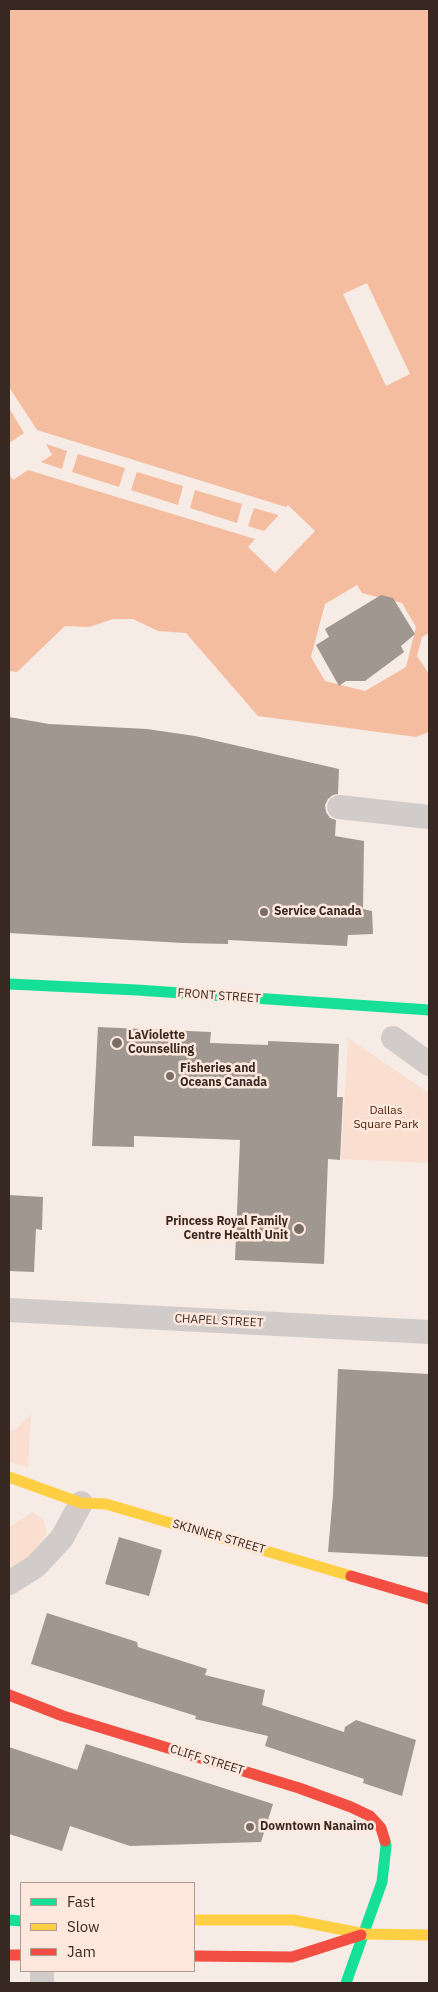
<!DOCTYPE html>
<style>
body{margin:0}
#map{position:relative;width:438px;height:1992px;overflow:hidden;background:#f6ebe5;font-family:"IBM Plex Sans",sans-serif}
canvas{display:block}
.frame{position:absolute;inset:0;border:10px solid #372922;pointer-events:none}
.legend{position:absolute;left:20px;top:1882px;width:175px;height:90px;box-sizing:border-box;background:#fee8dd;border:1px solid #ae9c92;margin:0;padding:6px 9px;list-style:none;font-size:15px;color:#372922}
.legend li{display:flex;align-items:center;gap:10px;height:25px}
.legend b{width:25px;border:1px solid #ae9c92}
</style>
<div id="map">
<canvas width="438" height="1992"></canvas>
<div class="frame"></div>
<ul class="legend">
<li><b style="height:6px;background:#16e098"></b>Fast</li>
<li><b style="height:6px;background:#ffcf43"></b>Slow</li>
<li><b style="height:6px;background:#f24e42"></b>Jam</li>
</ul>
</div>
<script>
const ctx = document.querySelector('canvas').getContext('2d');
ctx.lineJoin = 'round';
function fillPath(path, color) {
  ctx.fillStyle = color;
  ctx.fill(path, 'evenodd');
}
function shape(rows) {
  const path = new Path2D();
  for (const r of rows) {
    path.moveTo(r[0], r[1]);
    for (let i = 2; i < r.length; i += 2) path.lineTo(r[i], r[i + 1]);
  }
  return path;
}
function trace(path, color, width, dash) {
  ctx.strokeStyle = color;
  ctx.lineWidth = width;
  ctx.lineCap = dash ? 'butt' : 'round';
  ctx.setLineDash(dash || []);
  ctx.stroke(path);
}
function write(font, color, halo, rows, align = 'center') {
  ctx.font = font + ' "IBM Plex Sans",sans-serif';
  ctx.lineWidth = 5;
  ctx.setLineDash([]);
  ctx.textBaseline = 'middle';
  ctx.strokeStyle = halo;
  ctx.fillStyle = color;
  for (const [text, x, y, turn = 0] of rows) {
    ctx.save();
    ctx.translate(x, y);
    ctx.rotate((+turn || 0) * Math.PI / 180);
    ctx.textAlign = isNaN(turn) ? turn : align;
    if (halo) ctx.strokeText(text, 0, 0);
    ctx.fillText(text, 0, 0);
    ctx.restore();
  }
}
const green = shape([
 [348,1038,429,1093,429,1163,341,1159],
 [31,1414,28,1468,9,1461,9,1430,14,1431],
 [33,1512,44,1521,47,1533,31,1555,9,1568,9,1527]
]);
const water = shape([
 [9,9,429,9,429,732,416,737,258,716,186,633,158,631,133,619,113,619,89,627,65,626,17,672,9,671]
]);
const pier = shape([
 [367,283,410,374,386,386,343,294],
 [9,387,37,430,286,507,288,505,315,531,275,573,248,547,255,539,28,470,13,480,9,474,9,443,24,433,9,408],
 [46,444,67,451,62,469,41,462,52,455],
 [78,454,125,468,119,487,72,472],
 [137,472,183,486,178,505,131,490],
 [195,490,242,504,237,523,190,508],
 [254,508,278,515,278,516,264,531,248,526],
 [357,585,362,593,402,603,416,627,406,667,365,691,325,681,311,657,325,604],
 [429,633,429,674,417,656,422,637]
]);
const building = shape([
 [381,595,393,598,415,634,401,646,404,652,365,681,346,681,339,686,316,645,329,637,325,629],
 [9,717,49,724,147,729,195,736,339,769,338,794,333,795,328,799,325,805,326,812,330,818,336,820,335,836,364,841,363,909,372,911,373,934,348,935,347,946,228,940,228,944,183,943,9,933],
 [98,1027,211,1032,210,1043,268,1045,268,1041,339,1044,337,1097,343,1097,340,1160,328,1159,324,1264,235,1260,240,1140,134,1136,134,1147,92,1146],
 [9,1195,43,1197,42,1230,36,1229,34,1272,9,1271],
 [338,1369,429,1374,429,1557,328,1552,333,1495],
 [119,1537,162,1550,149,1596,105,1584],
 [47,1613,137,1642,138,1647,207,1669,205,1675,265,1690,262,1705,344,1732,345,1727,356,1720,416,1740,402,1796,363,1783,364,1779,265,1746,268,1736,195,1719,196,1716,31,1664],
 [86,1744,273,1804,261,1842,130,1846,70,1826,62,1851,9,1834,9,1747,77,1770]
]);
const street = shape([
 [339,807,429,817],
 [393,1038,429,1064],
 [9,1310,429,1332],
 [9,1583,36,1566,62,1538,81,1503],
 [42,1983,42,1971]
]);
const fast = shape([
 [9,984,137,990,429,1010],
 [9,1920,21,1921],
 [346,1983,382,1882,386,1846,385,1841]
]);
const slow = shape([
 [9,1477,81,1503,106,1504,351,1576],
 [194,1920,293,1920,365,1934,429,1935]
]);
const jam = shape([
 [351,1576,429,1599],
 [9,1695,63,1716,299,1788,351,1807,370,1816,381,1828,385,1841],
 [9,1955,21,1955],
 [194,1956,292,1957,361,1935]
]);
const markers = [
 [264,912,5,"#7a6d66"],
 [117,1043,6,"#7a6d66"],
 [170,1076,5,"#7a6d66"],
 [299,1229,6,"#7a6d66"],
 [250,1827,5,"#7a6d66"]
];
const poiNames = [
 ["Service Canada",274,912],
 ["LaViolette",128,1036],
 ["Counselling",128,1050],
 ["Fisheries and",180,1069],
 ["Oceans Canada",180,1083],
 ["Princess Royal Family",288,1222,"right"],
 ["Centre Health Unit",288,1236,"right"],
 ["Downtown Nanaimo",260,1827]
];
const streetNames = [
 ["FRONT STREET",219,996,4],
 ["CHAPEL STREET",219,1321,3],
 ["SKINNER STREET",219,1537,16],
 ["CLIFF STREET",207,1760,17]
];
const parkNames = [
 ["Dallas",386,1111],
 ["Square Park",386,1125]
];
fillPath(green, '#fadfd1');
fillPath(water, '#f5bda0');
fillPath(pier, '#f6ebe5');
fillPath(building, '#a19791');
trace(street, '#d1ccc9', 24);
trace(fast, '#16e098', 11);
trace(slow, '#ffcf43', 11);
trace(jam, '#f24e42', 11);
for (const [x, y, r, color] of markers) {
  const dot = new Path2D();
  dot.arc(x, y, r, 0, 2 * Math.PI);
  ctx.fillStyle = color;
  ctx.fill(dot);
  trace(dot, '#fee8dd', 2);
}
write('bold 12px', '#372922', '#fee8dd', poiNames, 'left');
write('12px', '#372922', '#fee8dd', streetNames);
write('12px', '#4b1d01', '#fee8dd', parkNames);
</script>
